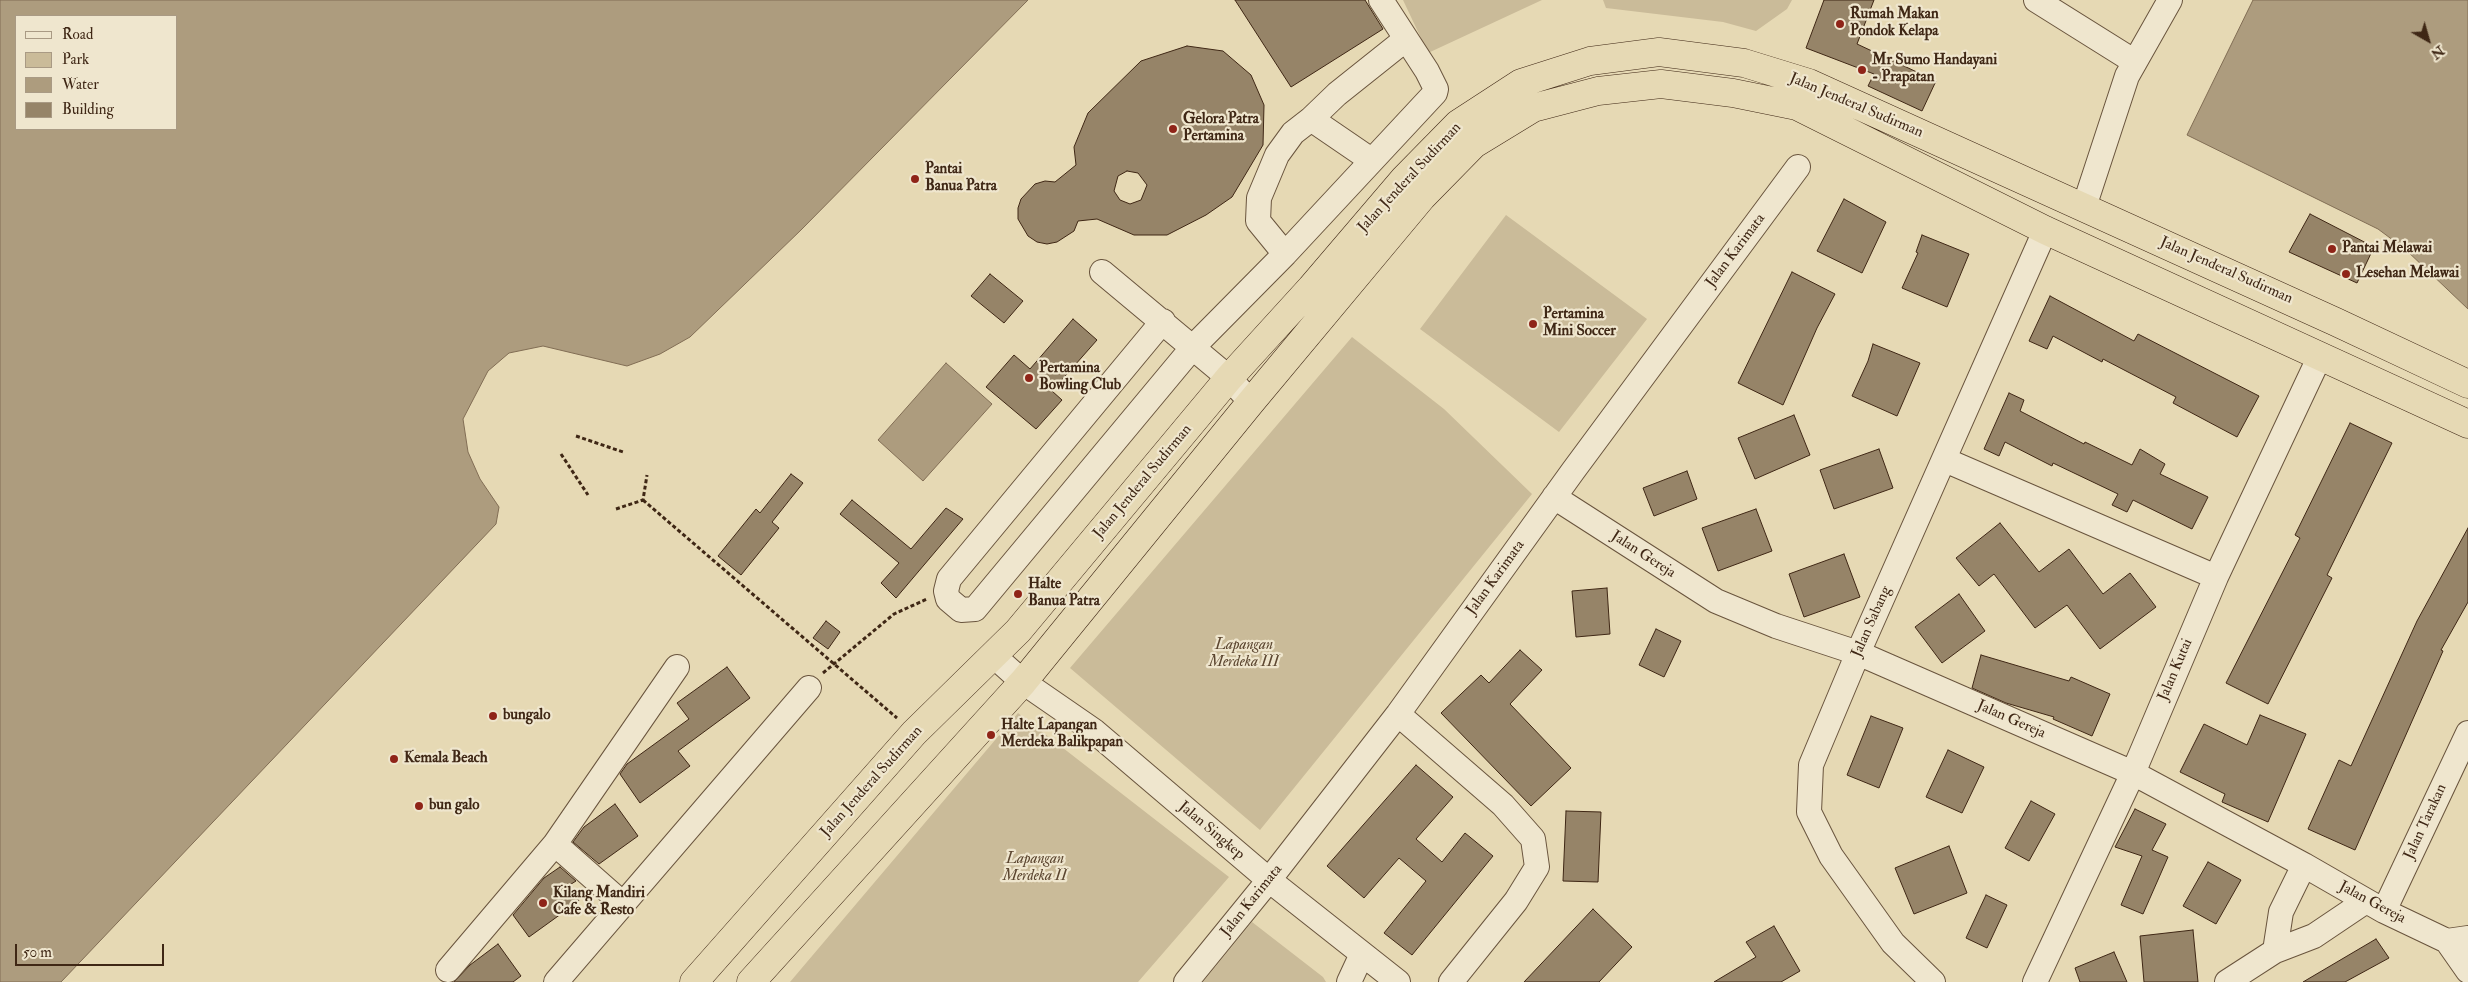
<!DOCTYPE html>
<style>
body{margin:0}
#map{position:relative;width:2468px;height:982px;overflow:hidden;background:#e6d9b4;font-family:"IM FELL Double Pica",serif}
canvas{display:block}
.legend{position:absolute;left:15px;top:15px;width:162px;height:115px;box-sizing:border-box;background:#efe6ce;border:1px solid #a99a84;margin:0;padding:6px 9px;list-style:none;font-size:15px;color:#3f2715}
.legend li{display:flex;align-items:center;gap:10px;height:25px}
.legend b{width:25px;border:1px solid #a99a84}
.north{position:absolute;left:2403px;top:15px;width:50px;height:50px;-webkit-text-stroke:4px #efe6ce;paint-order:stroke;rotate:142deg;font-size:14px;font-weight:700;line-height:20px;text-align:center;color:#3f2715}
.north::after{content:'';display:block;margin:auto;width:18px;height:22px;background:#3f2715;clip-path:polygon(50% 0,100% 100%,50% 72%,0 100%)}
.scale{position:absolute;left:15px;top:944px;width:149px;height:22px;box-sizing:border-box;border:2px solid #3f2715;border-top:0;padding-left:6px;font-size:15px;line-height:18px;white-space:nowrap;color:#3f2715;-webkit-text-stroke:4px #efe6ce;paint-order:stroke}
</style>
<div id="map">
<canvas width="2468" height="982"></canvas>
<ul class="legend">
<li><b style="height:6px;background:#efe6ce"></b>Road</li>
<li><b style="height:14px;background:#cabb99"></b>Park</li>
<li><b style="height:14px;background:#ad9c7e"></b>Water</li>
<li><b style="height:14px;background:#968468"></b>Building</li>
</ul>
<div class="north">N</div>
<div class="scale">50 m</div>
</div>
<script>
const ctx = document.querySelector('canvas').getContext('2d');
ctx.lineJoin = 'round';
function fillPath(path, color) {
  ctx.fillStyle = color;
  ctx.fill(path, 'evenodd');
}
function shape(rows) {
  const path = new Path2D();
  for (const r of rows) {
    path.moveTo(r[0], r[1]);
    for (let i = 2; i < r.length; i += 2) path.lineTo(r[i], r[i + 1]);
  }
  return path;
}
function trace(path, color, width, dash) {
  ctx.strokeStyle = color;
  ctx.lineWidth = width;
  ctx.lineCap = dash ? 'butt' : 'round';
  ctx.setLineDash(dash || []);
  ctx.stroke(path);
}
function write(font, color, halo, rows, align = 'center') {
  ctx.font = font + ' "IM FELL Double Pica",serif';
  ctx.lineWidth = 4.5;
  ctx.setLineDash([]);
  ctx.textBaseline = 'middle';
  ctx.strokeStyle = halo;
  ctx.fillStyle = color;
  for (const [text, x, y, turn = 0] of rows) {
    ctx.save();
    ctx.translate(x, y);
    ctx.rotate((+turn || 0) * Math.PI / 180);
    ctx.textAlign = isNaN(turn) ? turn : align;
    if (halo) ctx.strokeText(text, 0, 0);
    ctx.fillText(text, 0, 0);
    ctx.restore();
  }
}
const green = shape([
 [1403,0,1542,0,1428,53],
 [1603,0,1792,0,1787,9,1756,31,1723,22,1606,8],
 [1506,215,1647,319,1559,432,1420,329],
 [1352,337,1444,409,1532,494,1260,830,1070,668],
 [1018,713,1229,877,1138,982,790,982],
 [1252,922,1323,977,1326,982,1203,982]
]);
const water = shape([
 [0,0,1028,0,801,230,690,337,660,354,627,366,543,346,509,353,488,371,463,419,468,452,480,479,499,507,496,524,61,982,0,982,0,0],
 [16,16,176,16,176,129,16,129,16,16],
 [2253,0,2468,0,2468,309,2405,249,2378,229,2187,135,2253,0],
 [946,363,992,404,923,481,878,440,946,363]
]);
const building = shape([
 [1235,0,1365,0,1383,29,1291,87,1235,0],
 [1824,0,1874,0,1857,44,1936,81,1922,111,1868,86,1874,74,1806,48,1824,0],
 [1187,46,1223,51,1251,75,1264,105,1263,145,1232,197,1206,215,1167,235,1134,235,1097,219,1078,221,1074,231,1057,242,1047,244,1037,242,1028,236,1018,219,1018,208,1021,199,1035,184,1045,181,1055,182,1076,165,1074,147,1088,113,1141,61,1187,46],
 [1127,171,1138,173,1147,185,1141,200,1130,204,1120,200,1114,191,1118,176,1127,171],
 [1844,199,1886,222,1862,273,1817,251,1844,199],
 [2310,214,2374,247,2357,283,2289,252,2310,214],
 [1922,235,1969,254,1947,307,1902,288,1918,253,1916,252,1922,235],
 [1792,272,1835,294,1817,328,1783,405,1738,383,1792,272],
 [990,274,1023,301,1004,323,971,296,990,274],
 [2050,296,2134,341,2138,334,2259,396,2237,437,2173,403,2176,397,2103,359,2102,362,2053,336,2047,349,2029,341,2050,296],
 [1073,319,1097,340,1052,391,1062,400,1036,429,986,387,1014,355,1030,369,1073,319],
 [1873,344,1920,363,1897,416,1852,396,1868,361,1873,344],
 [2009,393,2024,400,2020,411,2084,444,2085,442,2132,465,2140,449,2165,464,2160,474,2208,497,2192,529,2133,500,2127,512,2112,505,2118,494,2053,463,2052,466,2005,442,1999,456,1984,449,2009,393],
 [1794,415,1810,455,1755,479,1738,438,1794,415],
 [2350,423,2392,443,2327,575,2332,578,2268,704,2226,683,2300,538,2295,535,2350,423],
 [1879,449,1893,488,1834,509,1820,470,1879,449],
 [1687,471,1697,499,1654,516,1643,488,1687,471],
 [791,474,803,483,772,522,779,528,741,575,718,556,756,509,760,513,791,474],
 [852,500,911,549,946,508,963,519,896,598,881,583,899,563,840,514,852,500],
 [1756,509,1772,551,1718,571,1702,528,1756,509],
 [2000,523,2039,572,2069,549,2103,594,2130,573,2156,607,2100,649,2067,605,2035,628,1994,574,1979,586,1956,558,2000,523],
 [2468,528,2468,602,2441,650,2443,651,2355,850,2308,829,2339,760,2351,766,2417,621,2468,528],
 [1844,554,1860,597,1804,617,1789,574,1844,554],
 [1607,588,1610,634,1576,637,1572,591,1607,588],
 [1959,594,1985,631,1942,663,1915,627,1959,594],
 [826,621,840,632,828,649,813,638,826,621],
 [1656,629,1681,641,1664,677,1639,665,1656,629],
 [1520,650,1542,670,1510,704,1571,768,1531,806,1441,713,1481,675,1489,683,1520,650],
 [1981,655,2069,681,2071,677,2110,694,2092,736,2053,719,2054,717,2006,703,1972,688,1981,655],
 [727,667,750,698,678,751,690,766,640,803,620,774,627,764,689,719,677,703,727,667],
 [2260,715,2306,734,2268,822,2222,802,2225,794,2180,772,2204,724,2247,745,2260,715],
 [1871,716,1903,728,1879,788,1847,775,1871,716],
 [1948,750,1984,767,1962,813,1926,797,1948,750],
 [1416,765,1453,797,1416,839,1442,862,1465,833,1493,856,1412,955,1384,933,1426,881,1399,858,1364,898,1327,866,1416,765],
 [2031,801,2055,814,2029,861,2005,848,2031,801],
 [615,804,638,836,599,864,573,842,584,827,615,804],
 [2135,809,2166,824,2152,850,2168,857,2143,914,2121,905,2142,856,2115,847,2135,809],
 [1566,811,1601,812,1598,882,1563,881,1566,811],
 [1949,846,1967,893,1914,914,1895,868,1949,846],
 [2208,862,2241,880,2216,924,2183,906,2208,862],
 [560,867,576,881,568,886,579,901,529,937,513,915,544,878,560,867],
 [1986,895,2007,905,1987,948,1966,938,1986,895],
 [1593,909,1632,947,1599,982,1524,982,1593,909],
 [1774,926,1800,971,1781,982,1714,982,1756,957,1746,942,1774,926],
 [2193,930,2198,982,2144,982,2140,936,2193,930],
 [2376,939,2389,958,2345,982,2303,982,2376,939],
 [498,944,521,976,513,982,454,982,470,965,498,944],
 [2114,952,2127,982,2080,982,2075,968,2114,952]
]);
const path = shape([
 [576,436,623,452],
 [561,454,588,495],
 [643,500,897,718],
 [616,509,643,500,647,475],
 [823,673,894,614,927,599]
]);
const minor = shape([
 [2036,0,2135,62],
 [1311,119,1337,94,1406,39],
 [2084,207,2127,76,2170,0],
 [1285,254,1258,221,1259,198,1277,155,1293,133,1311,119,1371,160],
 [1102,272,1229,378,1251,402],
 [1163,321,949,579,946,591,948,599,961,610,975,609,1193,347,1285,254,1435,93,1436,89,1427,71,1381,0],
 [1945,460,2216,577],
 [1554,497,1716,601,1776,626,1858,653,2133,773,2304,865,2384,911,2447,941,2468,938],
 [995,657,1023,682,1094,731,1269,880,1398,982],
 [1398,714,1503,805,1533,839,1537,867,1516,901,1451,982],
 [555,844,677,667],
 [2384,911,2468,733],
 [2447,941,2468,971],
 [2275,951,2281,912,2304,865],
 [448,970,555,844,623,904],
 [556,982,809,688],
 [1186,982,1269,880,1398,714,1573,471,1798,167],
 [1349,982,1362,954],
 [1933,982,1893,943,1831,856,1809,812,1811,765,1858,653,2040,242],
 [2035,982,2133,773,2216,577,2319,358],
 [2227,982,2275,951,2314,936,2366,901]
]);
const highway = shape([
 [694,982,914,733,1018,631,1229,378,1311,288,1404,179,1458,124,1521,83,1590,61,1659,52,1744,63,1809,83,2336,322,2468,384],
 [751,982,1023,682,1251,402,1422,197,1474,144,1533,108,1598,91,1661,84,1733,93,1797,106,2045,230,2468,424]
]);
const markers = [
 [1840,24,5,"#8f2418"],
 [1862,70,5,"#8f2418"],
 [1173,129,5,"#8f2418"],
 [915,179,5,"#8f2418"],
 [2332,249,5,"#8f2418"],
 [2346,274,5,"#8f2418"],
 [1533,324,5,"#8f2418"],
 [1029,378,5,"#8f2418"],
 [1018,594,5,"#8f2418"],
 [493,716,5,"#8f2418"],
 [991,735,5,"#8f2418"],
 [394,759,5,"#8f2418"],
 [419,806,5,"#8f2418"],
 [543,903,5,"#8f2418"]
];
const poiNames = [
 ["Rumah Makan",1850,15],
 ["Pondok Kelapa",1850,32],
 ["Mr Sumo Handayani",1872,61],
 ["- Prapatan",1872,78],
 ["Gelora Patra",1183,120],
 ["Pertamina",1183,137],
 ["Pantai",925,170],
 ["Banua Patra",925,187],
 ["Pantai Melawai",2342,249],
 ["Lesehan Melawai",2356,274],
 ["Pertamina",1543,315],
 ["Mini Soccer",1543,332],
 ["Pertamina",1039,369],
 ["Bowling Club",1039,386],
 ["Halte",1028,585],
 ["Banua Patra",1028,602],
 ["bungalo",503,716],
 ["Halte Lapangan",1001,726],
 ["Merdeka Balikpapan",1001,743],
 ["Kemala Beach",404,759],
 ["bun galo",429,806],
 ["Kilang Mandiri",553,894],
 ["Cafe & Resto",553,911]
];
const streetNames = [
 ["Jalan Jenderal Sudirman",1856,106,23],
 ["Jalan Jenderal Sudirman",1410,178,-47],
 ["Jalan Karimata",1736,251,-53],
 ["Jalan Jenderal Sudirman",2226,271,24],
 ["Jalan Jenderal Sudirman",1143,482,-50],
 ["Jalan Gereja",1643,555,33],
 ["Jalan Karimata",1496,578,-54],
 ["Jalan Sabang",1872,622,-66],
 ["Jalan Kutai",2176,670,-67],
 ["Jalan Gereja",2011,720,24],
 ["Jalan Jenderal Sudirman",872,782,-48],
 ["Jalan Tarakan",2426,822,-65],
 ["Jalan Singkep",1211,831,40],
 ["Jalan Karimata",1252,901,-51],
 ["Jalan Gereja",2372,903,28]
];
const parkNames = [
 ["Lapangan",1244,646],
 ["Merdeka III",1244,663],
 ["Lapangan",1035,860],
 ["Merdeka II",1035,877]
];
fillPath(green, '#cabb99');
fillPath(water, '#ad9c7e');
trace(water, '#816d54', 1);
fillPath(building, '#968468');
trace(building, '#3f2715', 1);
trace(minor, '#69543d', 26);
trace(highway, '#3f2715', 29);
trace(path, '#3f2715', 3, [4, 2.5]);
trace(minor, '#efe6ce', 24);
trace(highway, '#e6d9b4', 28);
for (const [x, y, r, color] of markers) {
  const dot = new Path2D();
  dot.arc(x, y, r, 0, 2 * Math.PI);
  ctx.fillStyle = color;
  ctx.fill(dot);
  trace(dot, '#efe6ce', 2);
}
write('bold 15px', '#3f2715', '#efe6ce', poiNames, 'left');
write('15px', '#3f2715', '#efe6ce', streetNames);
write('italic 15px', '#5b452f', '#efe6ce', parkNames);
</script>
